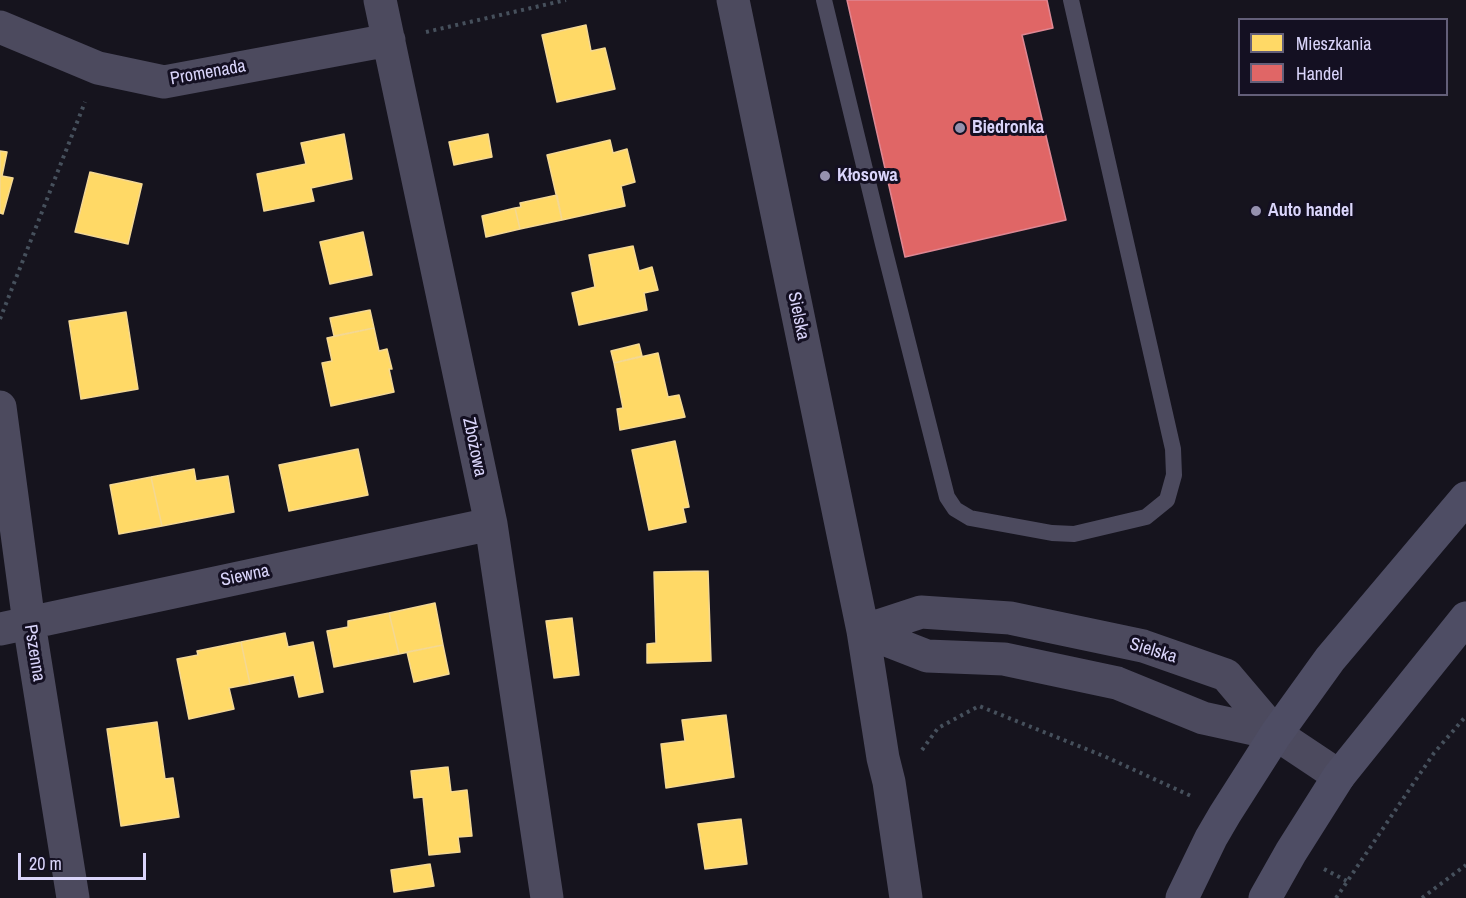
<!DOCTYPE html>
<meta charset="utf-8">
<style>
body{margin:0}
#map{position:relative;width:1466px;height:898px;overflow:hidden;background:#16141e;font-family:"Archivo Narrow",sans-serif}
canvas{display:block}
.legend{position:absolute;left:1238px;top:18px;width:210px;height:78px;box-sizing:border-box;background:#141022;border:2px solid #635f79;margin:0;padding:8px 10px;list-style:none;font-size:18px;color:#dad5fb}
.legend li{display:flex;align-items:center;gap:12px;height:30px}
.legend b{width:30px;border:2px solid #635f79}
.scale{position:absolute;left:18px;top:853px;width:128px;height:27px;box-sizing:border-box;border:3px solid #dad5fb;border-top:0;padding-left:8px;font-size:18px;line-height:21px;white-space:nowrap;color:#dad5fb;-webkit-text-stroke:4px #141022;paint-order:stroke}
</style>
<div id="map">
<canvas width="1466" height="898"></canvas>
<ul class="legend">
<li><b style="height:16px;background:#ffd966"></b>Mieszkania</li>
<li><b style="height:16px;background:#e06666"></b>Handel</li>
</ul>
<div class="scale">20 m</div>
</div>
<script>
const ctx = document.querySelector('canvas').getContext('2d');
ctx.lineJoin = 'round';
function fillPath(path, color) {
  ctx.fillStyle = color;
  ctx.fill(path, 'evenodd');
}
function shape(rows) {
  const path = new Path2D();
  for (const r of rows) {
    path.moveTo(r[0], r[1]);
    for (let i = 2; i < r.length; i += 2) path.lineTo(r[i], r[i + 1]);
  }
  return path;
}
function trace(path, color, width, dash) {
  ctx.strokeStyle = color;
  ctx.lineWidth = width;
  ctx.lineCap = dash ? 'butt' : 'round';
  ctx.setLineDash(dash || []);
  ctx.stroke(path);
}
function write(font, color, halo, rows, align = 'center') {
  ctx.font = font + ' "Archivo Narrow",sans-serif';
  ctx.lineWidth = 6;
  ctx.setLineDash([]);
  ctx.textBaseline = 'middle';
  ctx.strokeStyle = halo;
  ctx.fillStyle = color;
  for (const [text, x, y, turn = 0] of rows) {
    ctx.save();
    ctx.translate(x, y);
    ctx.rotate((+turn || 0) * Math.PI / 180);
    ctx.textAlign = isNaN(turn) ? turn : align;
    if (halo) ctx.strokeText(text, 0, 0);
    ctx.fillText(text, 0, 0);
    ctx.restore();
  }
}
const homes = shape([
 [586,25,591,51,605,48,615,89,557,102,542,35,586,25],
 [344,134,352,179,311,188,314,201,264,211,257,174,306,164,301,143,344,134],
 [488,134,492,157,454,165,449,142,488,134],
 [610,140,613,153,627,149,635,182,621,186,625,206,562,220,547,155,610,140],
 [0,151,7,152,2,176,13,178,3,214,0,213,0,151],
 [90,172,142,184,128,244,75,232,90,172],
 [557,195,562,220,520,229,515,208,521,207,520,203,557,195],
 [515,208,520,229,486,237,482,216,515,208],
 [363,232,372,275,330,284,320,242,363,232],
 [633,246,639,271,652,267,658,290,644,293,647,310,579,325,572,293,595,287,589,255,633,246],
 [370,310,374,328,334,336,330,318,370,310],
 [126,312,138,389,81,399,69,321,126,312],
 [374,328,379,351,387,349,392,369,389,369,394,392,331,406,322,363,332,361,327,338,374,328],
 [639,344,642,356,614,363,611,351,639,344],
 [658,353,668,397,679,395,685,417,620,430,617,409,623,408,614,363,658,353],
 [675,441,689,507,683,508,686,522,649,530,632,450,675,441],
 [358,449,368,495,289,511,279,465,358,449],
 [194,469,196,481,228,476,234,512,162,526,151,477,194,469],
 [151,477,162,526,119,534,110,485,151,477],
 [708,571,711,661,647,663,647,644,656,643,654,572,708,571],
 [435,603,443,645,399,654,389,613,435,603],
 [389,613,399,654,334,667,327,631,348,627,348,621,389,613],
 [572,618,579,675,554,678,546,621,572,618],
 [285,633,288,647,313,642,323,692,299,697,294,675,250,684,241,642,285,633],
 [241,642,250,684,229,688,234,709,189,719,177,659,198,655,197,651,241,642],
 [443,645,449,674,414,682,407,652,443,645],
 [726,715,734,777,666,788,661,744,685,741,682,720,726,715],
 [157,722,165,779,173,778,179,817,121,826,107,729,157,722],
 [448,767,451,792,467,790,472,836,458,837,460,852,429,855,423,797,414,798,411,771,448,767],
 [741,819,747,864,705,869,698,824,741,819],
 [430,864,434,886,394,892,391,870,430,864]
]);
const shops = shape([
 [847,0,1047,0,1053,28,1022,35,1066,220,905,257,847,0]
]);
const path = shape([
 [426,32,566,0],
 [0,319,85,102],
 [922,750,938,728,979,706,1106,757,1191,796],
 [1324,869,1347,881],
 [1336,898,1434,753,1466,716],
 [1422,898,1466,865]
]);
const lane = shape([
 [824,0,883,244,947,497,955,509,970,518,1052,533,1074,534,1146,517,1167,500,1174,475,1173,449,1071,0]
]);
const street = shape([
 [380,0,491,524,547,898],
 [733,0,863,631,883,758,889,782,906,898],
 [0,27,98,68,164,82,389,40],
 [0,407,29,623,73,898],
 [0,629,491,524],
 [863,631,921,612,1010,618,1143,646,1226,675,1276,734,1339,776],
 [863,631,927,656,1004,659,1117,683,1203,718,1276,734]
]);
const secondary = shape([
 [1182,898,1211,838,1225,814,1276,734,1330,659,1466,498],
 [1265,898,1291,852,1339,776,1466,618]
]);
const markers = [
 [960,128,6,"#9591ae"],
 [825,176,6,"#9591ae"],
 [1256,211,6,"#9591ae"]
];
const streetNames = [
 ["Promenada",208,73,-10],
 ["Sielska",798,316,78],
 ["Zbożowa",474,447,78],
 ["Siewna",245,576,-12],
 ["Sielska",1153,651,17],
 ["Pszenna",34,653,81]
];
const poiNames = [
 ["Biedronka",972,128],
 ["Kłosowa",837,176],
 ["Auto handel",1268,211]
];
fillPath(homes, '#ffd966');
trace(homes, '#f4d893', 1.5);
fillPath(shops, '#e06666');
trace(shops, '#de8793', 1.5);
trace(path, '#46505c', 4, [3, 4.5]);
trace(lane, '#4c4a5e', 16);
trace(street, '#4c4a5e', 33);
trace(secondary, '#4e4d64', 33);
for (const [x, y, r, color] of markers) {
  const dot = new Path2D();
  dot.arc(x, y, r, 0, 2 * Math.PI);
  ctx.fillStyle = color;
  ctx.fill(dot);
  trace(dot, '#141022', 2);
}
write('18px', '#dad5fb', '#141022', streetNames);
write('bold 18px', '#dad5fb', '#141022', poiNames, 'left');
</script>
